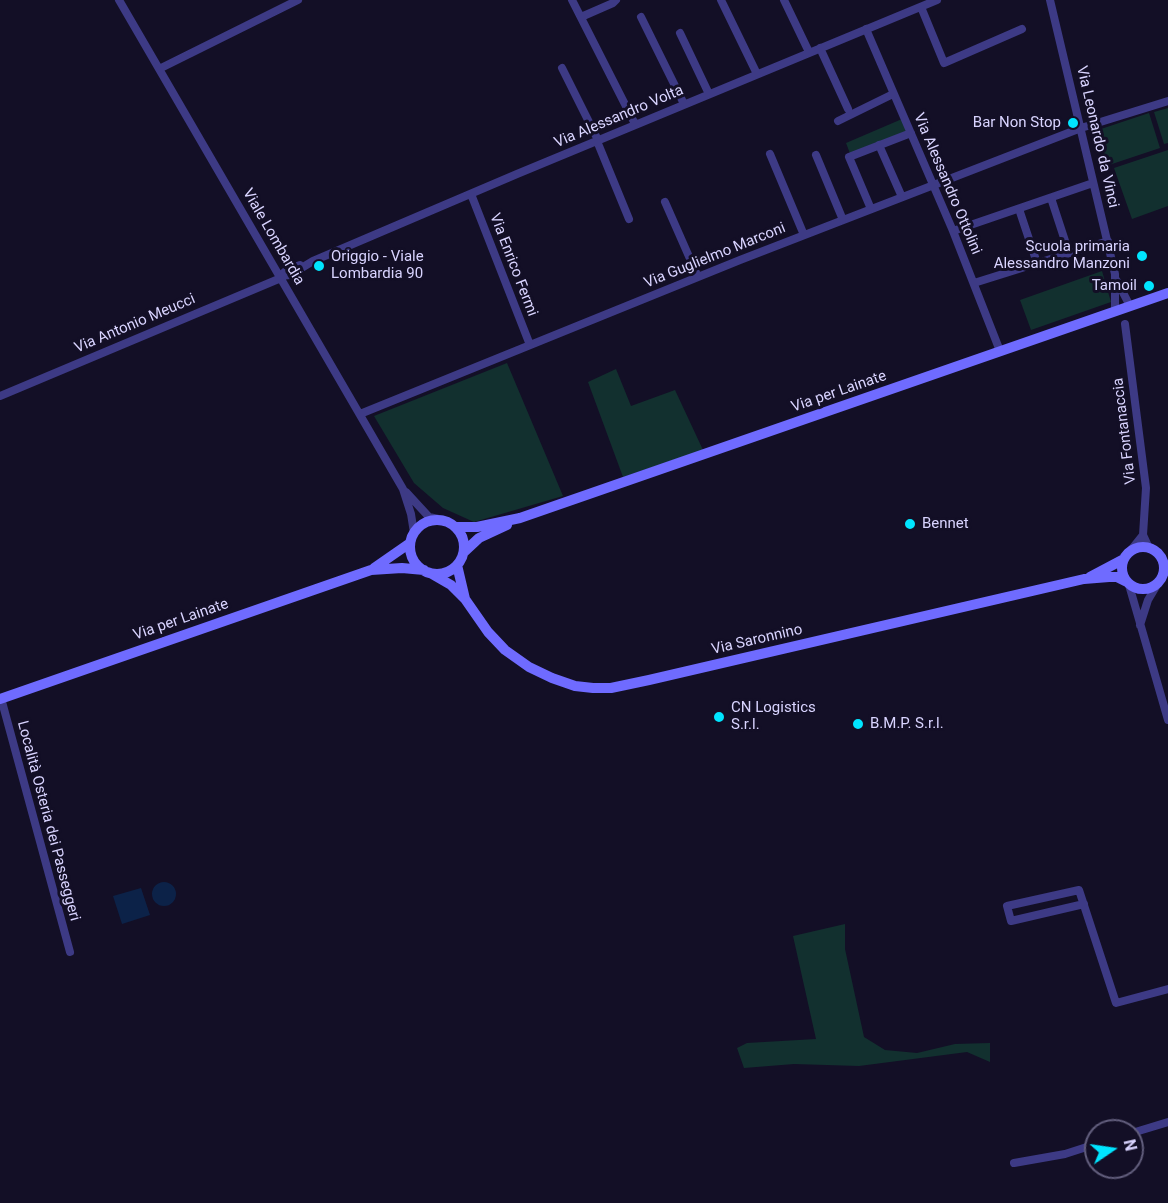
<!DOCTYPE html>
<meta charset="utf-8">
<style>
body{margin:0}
#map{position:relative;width:1168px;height:1203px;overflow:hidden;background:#130f26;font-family:Roboto,sans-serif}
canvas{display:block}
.north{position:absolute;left:1084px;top:1119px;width:60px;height:60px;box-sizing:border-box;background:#130f26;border:2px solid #625e7d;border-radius:50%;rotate:77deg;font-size:16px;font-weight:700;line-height:24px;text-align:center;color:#d9d4ff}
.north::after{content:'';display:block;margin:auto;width:21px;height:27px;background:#00e5ff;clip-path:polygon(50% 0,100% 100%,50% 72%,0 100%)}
</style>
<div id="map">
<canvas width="1168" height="1203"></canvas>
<div class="north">N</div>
</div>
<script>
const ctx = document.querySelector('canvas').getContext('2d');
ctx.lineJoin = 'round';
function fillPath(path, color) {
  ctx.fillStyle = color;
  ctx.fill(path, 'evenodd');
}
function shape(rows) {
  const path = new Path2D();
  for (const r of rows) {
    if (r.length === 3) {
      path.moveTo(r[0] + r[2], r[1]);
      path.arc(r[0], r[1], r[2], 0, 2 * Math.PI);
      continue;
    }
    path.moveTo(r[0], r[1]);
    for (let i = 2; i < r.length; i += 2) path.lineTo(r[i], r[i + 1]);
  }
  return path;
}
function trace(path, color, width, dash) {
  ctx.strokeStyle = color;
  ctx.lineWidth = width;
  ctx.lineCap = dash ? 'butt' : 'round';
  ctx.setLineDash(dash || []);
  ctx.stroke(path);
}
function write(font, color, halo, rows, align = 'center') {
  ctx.font = font + ' Roboto,sans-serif';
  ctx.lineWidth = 6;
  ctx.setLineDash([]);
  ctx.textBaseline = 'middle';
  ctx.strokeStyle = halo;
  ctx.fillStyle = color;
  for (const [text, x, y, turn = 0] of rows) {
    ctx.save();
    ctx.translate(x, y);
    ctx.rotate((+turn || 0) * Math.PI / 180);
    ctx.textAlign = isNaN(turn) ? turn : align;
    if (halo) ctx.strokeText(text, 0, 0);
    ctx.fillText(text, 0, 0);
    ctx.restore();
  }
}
const green = shape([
 [1168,108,1168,143,1164,144,1154,112],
 [1149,113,1160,148,1106,166,1095,131],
 [902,119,908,132,851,156,846,143],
 [1168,150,1168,206,1132,219,1114,168],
 [1102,271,1111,302,1031,330,1020,300],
 [507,363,563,496,474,522,443,508,414,483,374,416],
 [616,369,631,406,675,390,703,450,623,477,588,382],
 [845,924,845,949,864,1037,885,1050,917,1053,955,1044,990,1043,990,1062,967,1052,859,1066,794,1064,744,1068,737,1048,747,1043,816,1039,793,936]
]);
const water = shape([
 [164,894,12],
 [141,888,150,915,122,924,113,896]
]);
const street = shape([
 [119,0,403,489,411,514,414,533],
 [572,0,635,124],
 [721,0,757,74],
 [784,0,809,52],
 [1050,0,1115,274,1115,311],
 [921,7,944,63,1022,29],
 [581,17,613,3,616,0],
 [641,17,684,104],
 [866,29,953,231,1000,351],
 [680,33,709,94],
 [820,48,848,109],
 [562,68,598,140],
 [159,69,298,0],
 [838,121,893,94],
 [597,141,629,219],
 [879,145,902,197],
 [770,154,804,235],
 [816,155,843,220],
 [471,194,530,345],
 [1051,198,1069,253],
 [665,202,698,277],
 [871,209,849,157,911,133],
 [1019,209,1037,263],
 [953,231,1093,183],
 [280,276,290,275,313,261,517,174,937,0],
 [280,276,288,269,300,265],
 [1117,281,1130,306],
 [974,283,1108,241],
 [1125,324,1146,488,1143,535,1149,548],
 [0,396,281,278],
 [360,414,740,260,1081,128,1168,101],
 [406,492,429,517,443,520],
 [1131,550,1143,535],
 [1129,585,1168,720],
 [1140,625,1148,600,1157,585],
 [1,698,70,952],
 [1084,904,1011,921,1007,906,1079,890,1116,1003,1168,989],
 [1132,1133,1168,1122],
 [1014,1163,1065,1154,1096,1144]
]);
const secondary = shape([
 [437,547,27],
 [456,527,477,527,520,518,1168,293],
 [1143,568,21],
 [464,552,479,538,507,525],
 [457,565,465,599,488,632,505,650,529,667,552,678,575,686,593,688,611,688,649,680,1084,579,1109,577,1117,577,1125,581],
 [374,568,410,543],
 [432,574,451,585,465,599],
 [1090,577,1124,559],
 [0,699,371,570,402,568,424,570]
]);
const markers = [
 [1073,123,6,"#00e5ff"],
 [1142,256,6,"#00e5ff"],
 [319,266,6,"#00e5ff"],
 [1149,286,6,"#00e5ff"],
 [910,524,6,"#00e5ff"],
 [719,717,6,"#00e5ff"],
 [858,724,6,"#00e5ff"]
];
const streetNames = [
 ["Via Alessandro Volta",619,117,-23],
 ["Via Leonardo da Vinci",1097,137,77],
 ["Via Alessandro Ottolini",947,184,67],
 ["Viale Lombardia",273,237,60],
 ["Via Guglielmo Marconi",715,256,-22],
 ["Via Enrico Fermi",513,265,69],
 ["Via Antonio Meucci",135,324,-23],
 ["Via per Lainate",839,392,-19],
 ["Via Fontanaccia",1125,431,-97],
 ["Via per Lainate",181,620,-19],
 ["Via Saronnino",757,640,-13],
 ["Località Osteria dei Passeggeri",48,821,75]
];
const poiNames = [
 ["Bar Non Stop",1061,123,"right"],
 ["Scuola primaria",1130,247,"right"],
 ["Alessandro Manzoni",1130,264,"right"],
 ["Origgio - Viale",331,257],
 ["Lombardia 90",331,274],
 ["Tamoil",1137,286,"right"],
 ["Bennet",922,524],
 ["CN Logistics",731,708],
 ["S.r.l.",731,725],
 ["B.M.P. S.r.l.",870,724]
];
fillPath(green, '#12302f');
fillPath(water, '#0c2248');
trace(street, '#3d3a85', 8);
trace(secondary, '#6f6bff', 10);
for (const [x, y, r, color] of markers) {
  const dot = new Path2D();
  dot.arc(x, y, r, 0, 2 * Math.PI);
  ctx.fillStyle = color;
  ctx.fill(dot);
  trace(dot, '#130f26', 2);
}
write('15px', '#d9d4ff', '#130f26', streetNames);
write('15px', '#d9d4ff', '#130f26', poiNames, 'left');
</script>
